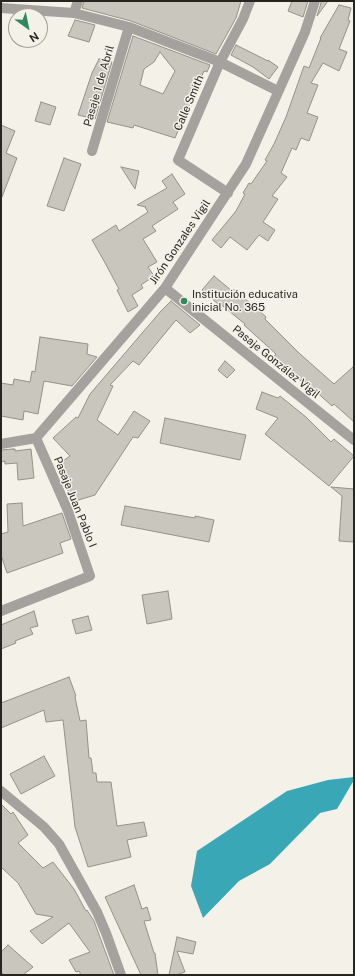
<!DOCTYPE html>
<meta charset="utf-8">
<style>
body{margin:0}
#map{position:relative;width:355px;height:976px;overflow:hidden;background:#f4f2e8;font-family:"Public Sans",sans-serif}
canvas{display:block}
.frame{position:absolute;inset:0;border:2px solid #262522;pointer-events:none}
.north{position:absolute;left:8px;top:8px;width:40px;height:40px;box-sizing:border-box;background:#f4f2e8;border:1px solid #a2a099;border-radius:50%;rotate:147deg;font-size:11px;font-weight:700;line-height:16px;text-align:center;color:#262522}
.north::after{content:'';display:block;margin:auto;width:14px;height:18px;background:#2f895f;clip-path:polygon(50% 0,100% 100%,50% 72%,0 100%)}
</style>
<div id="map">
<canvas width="355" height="976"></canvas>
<div class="frame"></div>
<div class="north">N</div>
</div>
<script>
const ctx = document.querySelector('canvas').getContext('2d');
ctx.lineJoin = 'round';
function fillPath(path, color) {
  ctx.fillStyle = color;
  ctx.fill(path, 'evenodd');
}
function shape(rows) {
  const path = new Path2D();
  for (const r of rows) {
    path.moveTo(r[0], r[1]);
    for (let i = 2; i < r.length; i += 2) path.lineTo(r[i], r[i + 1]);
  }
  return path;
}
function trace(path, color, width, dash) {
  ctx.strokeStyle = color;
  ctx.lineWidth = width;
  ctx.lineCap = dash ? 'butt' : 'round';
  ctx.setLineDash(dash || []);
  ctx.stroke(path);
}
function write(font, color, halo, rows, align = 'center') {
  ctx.font = font + ' "Public Sans",sans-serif';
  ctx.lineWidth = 3;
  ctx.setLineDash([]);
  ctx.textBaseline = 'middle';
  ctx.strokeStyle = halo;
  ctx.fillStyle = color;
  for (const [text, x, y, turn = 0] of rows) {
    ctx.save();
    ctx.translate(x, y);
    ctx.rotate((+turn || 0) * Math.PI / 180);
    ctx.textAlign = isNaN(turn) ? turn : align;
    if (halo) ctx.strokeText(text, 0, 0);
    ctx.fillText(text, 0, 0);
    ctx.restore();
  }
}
const water = shape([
 [354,777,354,780,337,809,320,813,270,864,239,881,203,918,191,886,197,851,287,791,328,780]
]);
const building = shape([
 [84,1,241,1,236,18,216,54,131,21,82,8,84,1],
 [292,1,308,1,303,17,288,11,292,1],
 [321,1,328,1,317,16,321,3,321,1],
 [339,5,351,8,348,20,350,21,339,49,347,52,339,71,323,63,311,83,318,85,307,113,318,117,309,141,301,138,296,150,292,148,281,173,287,177,272,196,278,199,263,222,275,230,268,241,259,235,247,250,230,237,221,248,212,240,236,211,245,194,243,193,249,183,251,184,267,161,265,160,274,144,286,117,304,66,309,68,321,38,320,38,339,5],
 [75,20,95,25,89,42,68,36,75,20],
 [133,36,210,65,207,72,204,71,175,138,134,125,133,128,107,122,133,36],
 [160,52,175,71,163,94,140,85,144,69,154,62,160,52],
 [236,45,268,61,268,60,278,67,269,79,253,67,231,55,236,45],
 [99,59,112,62,95,119,78,115,92,73,99,59],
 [41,102,56,107,50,125,35,121,41,102],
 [1,125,15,131,6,153,17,158,2,197,1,125],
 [64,158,81,164,64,211,47,206,64,158],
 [121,167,139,171,135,189,121,167],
 [172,174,185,194,173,202,178,209,152,226,156,231,143,239,157,262,148,267,154,276,141,285,143,288,132,295,138,306,128,312,117,290,119,289,104,261,92,240,116,225,119,231,148,212,145,207,146,207,137,205,167,188,162,181,172,174],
 [214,276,232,291,233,289,256,308,266,317,265,319,299,353,334,384,354,366,354,422,334,404,332,406,302,379,301,381,274,357,276,354,244,325,245,324,219,303,218,304,202,290,214,276],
 [171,301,200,325,190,333,176,320,139,365,133,361,110,385,113,386,97,420,118,435,134,411,150,421,138,438,133,437,95,495,72,502,62,474,56,466,70,456,53,438,76,417,78,418,90,394,161,311,171,301],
 [40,337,88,344,87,354,97,357,72,386,44,381,38,414,24,411,23,420,1,416,1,383,13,385,14,379,30,382,32,371,35,372,40,337],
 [225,361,235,370,227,378,218,370,225,361],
 [262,392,278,398,280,396,306,417,331,442,334,439,354,456,329,486,265,434,278,418,256,409,262,392],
 [165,418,246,435,240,460,160,443,165,418],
 [13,449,15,449,15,451,31,449,34,478,18,480,17,463,5,464,5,461,1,462,1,450,13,449],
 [331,487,354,489,354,542,339,541,342,496,331,487],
 [22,503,23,526,62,513,71,539,60,543,63,553,7,573,1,555,1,534,8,532,7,504,22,503],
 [125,506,195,518,195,516,214,520,209,542,121,525,125,506],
 [168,591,172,619,147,624,142,595,168,591],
 [34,611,38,626,30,628,33,634,15,641,16,643,1,649,1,625,34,611],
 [88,616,92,630,76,634,72,620,88,616],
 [69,677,76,696,75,697,80,721,86,720,89,758,91,758,93,773,96,773,97,782,111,782,117,826,144,822,147,836,127,840,131,857,88,867,75,827,63,720,46,722,44,710,1,728,1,703,69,677],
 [44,756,55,776,21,794,10,774,44,756],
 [1,804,11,814,13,812,28,835,18,843,43,868,53,862,74,889,86,911,87,910,94,921,114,975,81,975,79,971,76,972,69,960,90,952,69,923,42,944,30,931,53,917,36,914,18,883,1,867,1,804],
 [134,885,142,909,147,907,151,920,144,921,154,953,155,953,158,975,141,975,105,897,134,885],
 [177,937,196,942,193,954,177,951,185,972,176,975,169,975,177,937],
 [8,945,33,967,23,975,4,975,1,972,1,952,8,945]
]);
const minor = shape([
 [1,8,74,13,129,27,220,62,278,91],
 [74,13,78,1],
 [92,151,129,27],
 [228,193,178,160,220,62,243,19,250,1],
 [165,288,354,440],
 [1,444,36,438,165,288,246,164,305,32,315,1],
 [1,611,90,576,68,511,36,438],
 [1,791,44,827,59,844,97,912,106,933,121,975]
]);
const markers = [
 [184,301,4,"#2f895f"]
];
const streetNames = [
 ["Pasaje 1 de Abril",99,86,-74],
 ["Calle Smith",189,103,-67],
 ["Jirón Gonzales Vigil",180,242,-56],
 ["Pasaje González Vigil",276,362,39],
 ["Pasaje Juan Pablo I",75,502,68]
];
const poiNames = [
 ["Institución educativa",192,295],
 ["inicial No. 365",192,308]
];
fillPath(water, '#3aa7b7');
fillPath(building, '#c9c6bd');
trace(building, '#949188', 1);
trace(minor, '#a5a19e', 10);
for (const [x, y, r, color] of markers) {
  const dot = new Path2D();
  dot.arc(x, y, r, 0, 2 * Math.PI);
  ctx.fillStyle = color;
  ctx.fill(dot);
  trace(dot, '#f4f2e8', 1.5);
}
write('11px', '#262522', '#f4f2e8', streetNames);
write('11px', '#262522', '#f4f2e8', poiNames, 'left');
</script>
